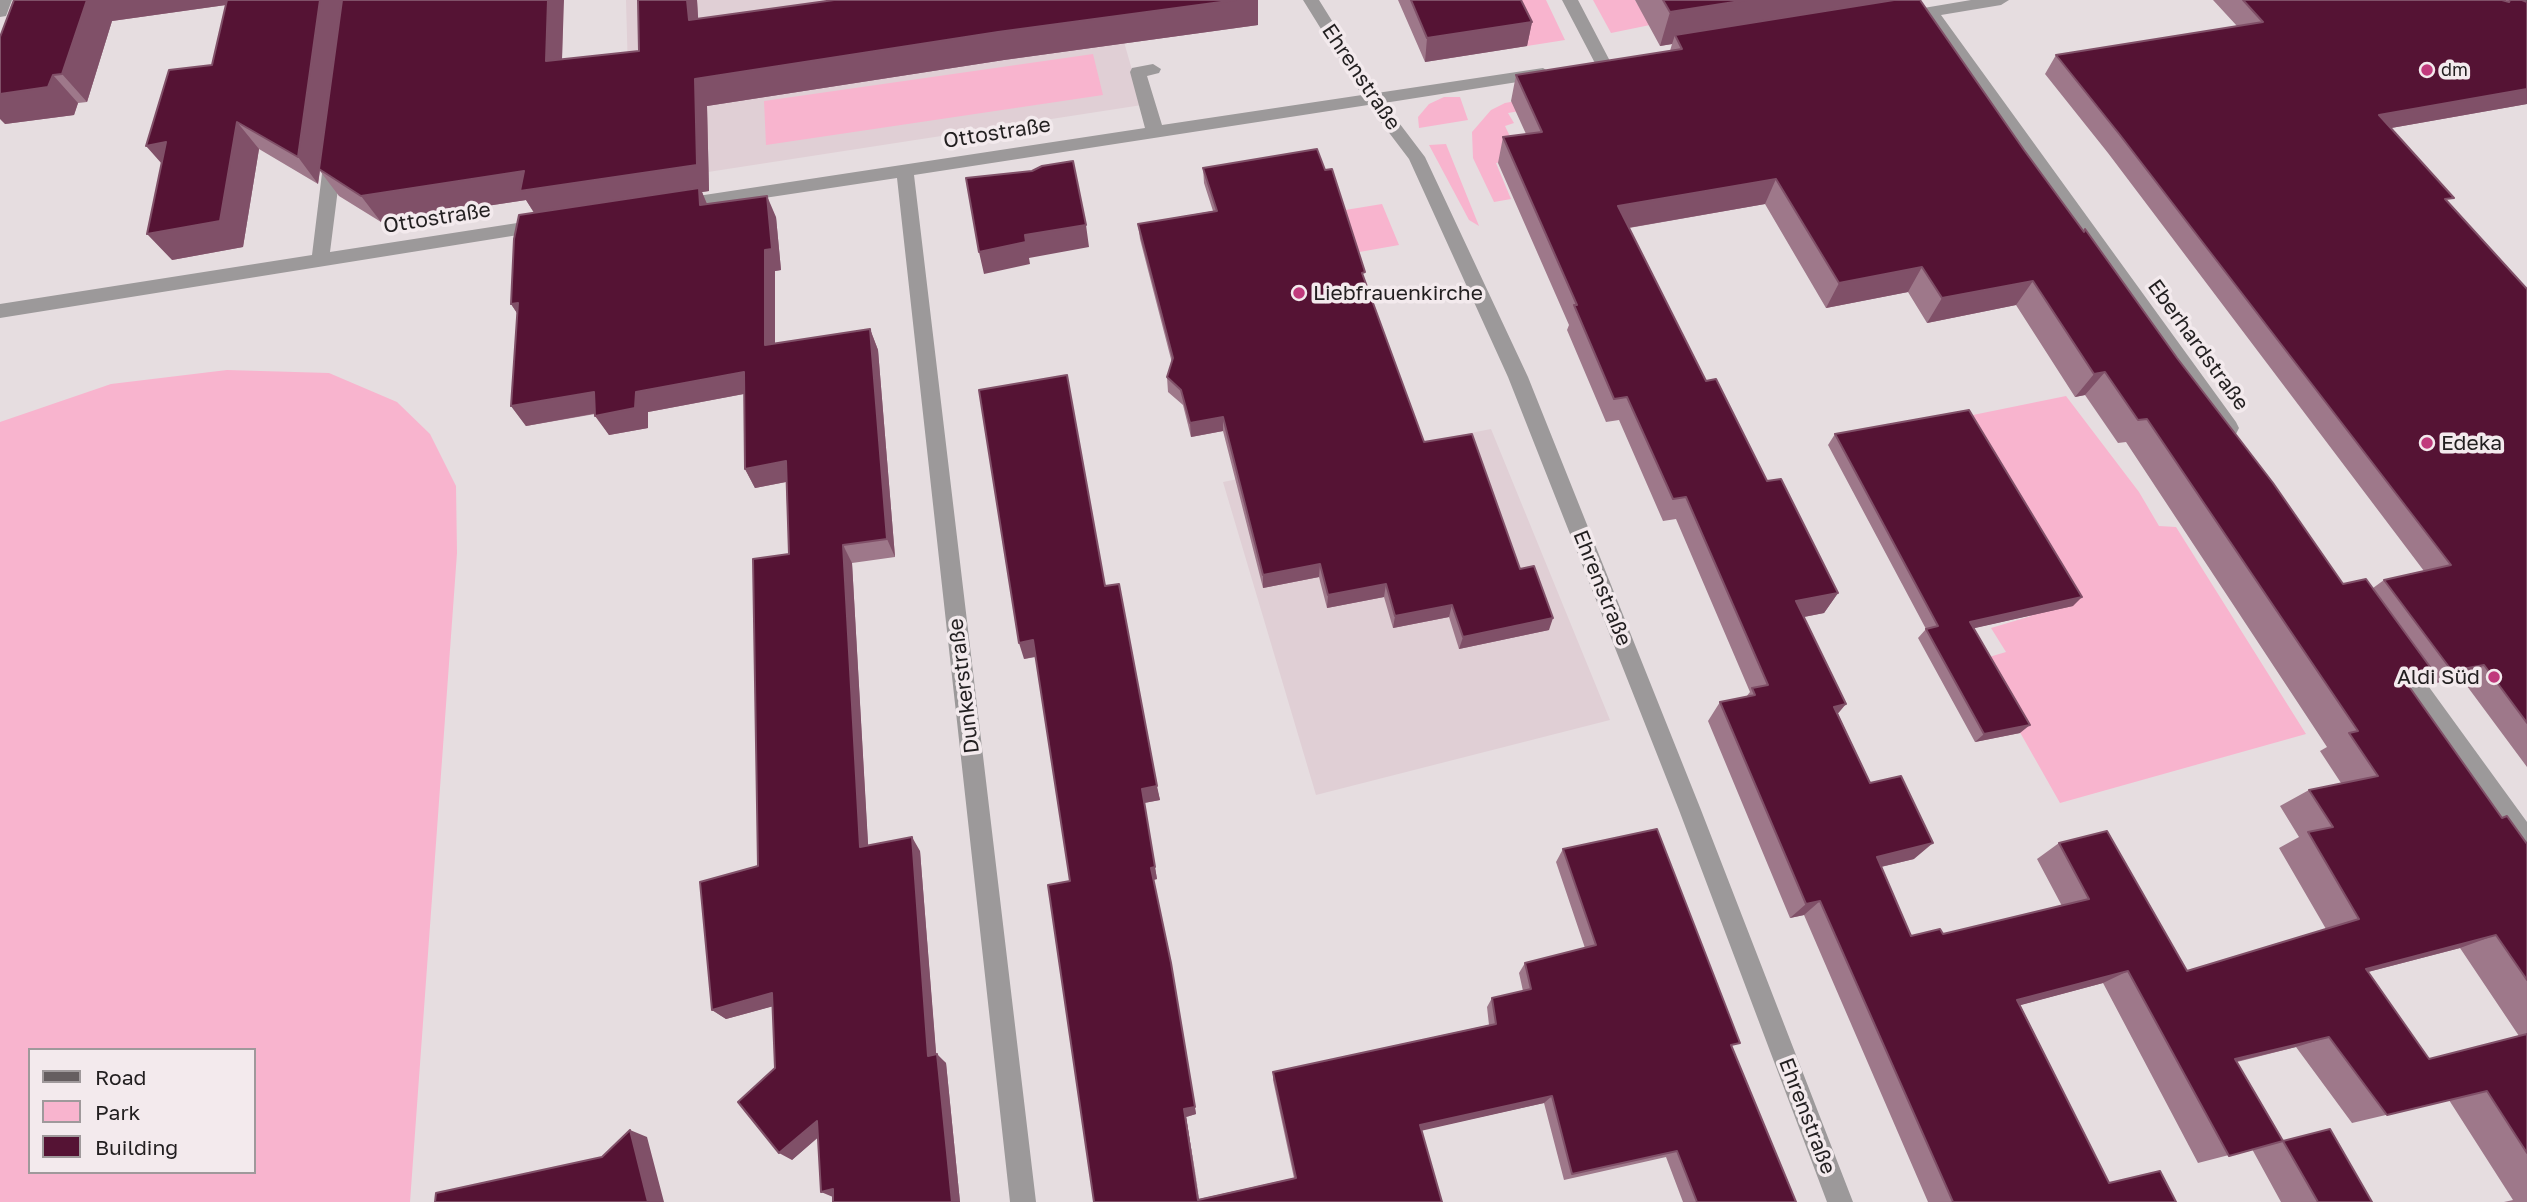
<!DOCTYPE html>
<meta charset="utf-8">
<style>
body{margin:0}
#map{position:relative;width:2527px;height:1202px;overflow:hidden;background:#e6dde0;font-family:"Golos Text",sans-serif}
canvas{display:block}
.legend{position:absolute;left:28px;top:1048px;width:228px;height:126px;box-sizing:border-box;background:#f3eaed;border:2px solid #9f999b;margin:0;padding:9px 12px;list-style:none;font-size:21px;color:#221f20}
.legend li{display:flex;align-items:center;gap:14px;height:35px}
.legend b{width:35px;border:2px solid #9f999b}
</style>
<div id="map">
<canvas width="2527" height="1202"></canvas>
<ul class="legend">
<li><b style="height:9px;background:#655e60"></b>Road</li>
<li><b style="height:19px;background:#f8b4ce"></b>Park</li>
<li><b style="height:19px;background:#551334"></b>Building</li>
</ul>
</div>
<script>
const ctx = document.querySelector('canvas').getContext('2d');
ctx.lineJoin = 'round';
function fillPath(path, color) {
  ctx.fillStyle = color;
  ctx.fill(path, 'evenodd');
}
function shape(rows) {
  const path = new Path2D();
  for (const r of rows) {
    path.moveTo(r[0], r[1]);
    for (let i = 2; i < r.length; i += 2) path.lineTo(r[i], r[i + 1]);
  }
  return path;
}
function trace(path, color, width, dash) {
  ctx.strokeStyle = color;
  ctx.lineWidth = width;
  ctx.lineCap = dash ? 'butt' : 'round';
  ctx.setLineDash(dash || []);
  ctx.stroke(path);
}
function write(font, color, halo, rows, align = 'center') {
  ctx.font = font + ' "Golos Text",sans-serif';
  ctx.lineWidth = 7;
  ctx.setLineDash([]);
  ctx.textBaseline = 'middle';
  ctx.strokeStyle = halo;
  ctx.fillStyle = color;
  for (const [text, x, y, turn = 0] of rows) {
    ctx.save();
    ctx.translate(x, y);
    ctx.rotate((+turn || 0) * Math.PI / 180);
    ctx.textAlign = isNaN(turn) ? turn : align;
    if (halo) ctx.strokeText(text, 0, 0);
    ctx.fillText(text, 0, 0);
    ctx.restore();
  }
}
const built = shape([
 [626,0,1112,0,1142,105,708,172,628,72],
 [1491,429,1610,720,1316,795,1223,482]
]);
const green = shape([
 [1505,0,1546,0,1565,40,1527,46],
 [1593,0,1635,0,1650,25,1611,33],
 [1093,54,1103,95,766,145,764,101],
 [1444,97,1460,97,1468,120,1419,128,1418,117,1429,104],
 [1527,99,1531,109,1508,113,1514,123,1505,126,1521,159,1496,163,1511,199,1494,202,1473,158,1472,132,1491,110,1505,103],
 [1446,144,1479,226,1469,220,1429,145],
 [1382,204,1399,245,1348,254,1333,212],
 [227,370,329,373,397,402,430,434,456,486,457,553,410,1202,0,1202,0,422,111,384],
 [30,1050,254,1050,254,1172,30,1172],
 [2066,396,2139,492,2159,526,2176,527,2306,734,2060,803,1979,660,2006,652,1991,628,2031,616,1968,416]
]);
const minor = shape([
 [0,0,12,0,6,16,0,17,0,0],
 [1303,0,1319,0,1377,93,1543,68,1551,73,1543,78,1384,103,1425,157,1528,377,1701,810,1853,1202,1827,1202,1679,810,1508,377,1409,159,1368,105,914,175,1036,1202,1010,1202,897,178,678,211,672,209,669,205,672,201,678,199,1145,128,1130,72,1132,68,1153,64,1161,69,1159,73,1147,76,1162,125,1362,95,1303,0],
 [1562,0,1578,0,1611,63,1609,67,1597,67,1562,0],
 [1971,0,2009,0,2001,5,1941,15,2236,422,2239,428,2236,434,2229,436,2222,434,1926,18,1900,22,1892,17,1900,12,1971,0],
 [333,151,342,157,330,252,543,219,549,220,552,225,549,230,543,231,0,318,0,304,312,255,324,157,333,151],
 [2397,651,2405,654,2527,822,2527,852,2519,849,2389,668,2386,661,2389,654,2397,651]
]);
const major = shape([
 [2516,0,2527,0,2527,6,2518,4,2516,0]
]);
const wall = shape([
 [14,0,563,0,562,60,639,51,638,0,697,0,698,19,834,0,1258,0,1258,25,1004,60,707,106,709,191,702,192,707,204,776,217,781,270,775,271,775,344,870,329,878,350,895,557,852,563,868,846,920,851,936,1055,946,1063,960,1202,833,1202,833,1197,818,1137,792,1160,775,1068,773,1006,726,1019,712,1010,758,866,789,554,786,482,755,488,745,469,744,394,648,412,648,428,609,435,595,414,526,426,511,406,517,313,511,304,534,213,526,200,381,222,339,196,320,171,318,184,259,149,243,247,172,260,212,65,226,5,112,21,87,102,78,103,74,115,5,124],
 [1398,0,1521,0,1532,22,1527,46,1425,62],
 [1635,0,1920,0,2024,150,2084,232,2085,229,2177,358,2343,584,2373,588,2384,580,2424,571,2108,153,2045,74,2056,55,2237,26,2213,0,2502,0,2506,1,2507,0,2522,0,2527,2,2527,104,2391,128,2449,203,2527,289,2527,767,2461,678,2430,684,2425,677,2409,686,2502,818,2527,844,2527,1202,2504,1202,2513,1200,2449,1100,2352,1123,2296,1047,2237,1062,2283,1140,2372,1202,2281,1202,2252,1149,2198,1163,2103,983,2020,1005,2109,1183,2176,1202,1928,1202,1804,915,1790,918,1708,721,1720,702,1746,697,1750,692,1676,519,1663,521,1619,420,1606,422,1567,330,1569,325,1498,163,1503,137,1526,134,1511,101,1516,75,1670,51,1672,44,1660,46],
 [1765,204,1826,308,1908,292,1927,323,2016,305,2075,397,2085,395,2118,443,2126,442,2327,747,2320,751,2341,783,2309,790,2280,806,2299,837,2279,848,2326,929,2187,971,2059,843,2037,859,2062,906,1943,934,1911,936,1881,867,1914,859,1870,783,1838,714,1804,617,1824,613,1838,593,1767,481,1706,381,1629,228],
 [2460,948,2519,1036,2429,1059,2368,972],
 [1203,168,1364,280,1424,442,1520,569,1549,630,1459,649,1449,617,1393,628,1384,597,1327,608,1319,577,1263,588,1223,431,1191,437,1183,405,1168,392,1167,377,1172,363,1140,239,1138,224,1213,211,1204,183],
 [1835,434,2073,606,1974,628,2020,733,1975,742,1918,638,1926,629,1828,445],
 [1105,586,1160,800,1144,803,1157,879,1153,880,1173,974,1196,1114,1186,1117,1199,1199,1294,1178,1273,1080,1273,1072,1489,1025,1487,1007,1492,998,1523,991,1519,973,1525,963,1585,948,1556,862,1563,849,1733,1049,1796,1202,1683,1202,1666,1157,1564,1180,1544,1103,1421,1130,1442,1202,1094,1202,1070,881,1036,657,1024,659]
]);
const shadedWall = shape([
 [87,0,253,0,254,1,112,21,87,102,62,74],
 [320,0,342,0,318,184,298,157],
 [548,0,564,0,561,88,546,61],
 [687,0,697,0,700,48,689,20],
 [1236,0,1258,0,1258,25,1004,60,707,106,709,191,702,192,709,209,537,217,526,200,381,222,361,196,695,79,998,32],
 [1747,0,1899,0,1675,35,1672,44,1660,46,1670,12],
 [1532,22,1527,46,1425,62,1427,38],
 [53,75,78,103,74,115,5,124,0,119,0,94],
 [2527,89,2527,104,2363,133,2379,115],
 [237,122,259,149,243,247,172,260,147,234],
 [166,142,170,173,146,146],
 [1776,179,1765,204,1610,231,1618,206],
 [767,196,776,217,781,270,775,271,775,365,765,345,765,250],
 [1086,225,1089,247,1029,258,1030,264,984,274,979,252,1025,235],
 [1922,267,1908,292,1826,308,1839,283],
 [2033,281,2016,305,1927,323,1942,298],
 [518,303,525,325,511,304],
 [870,329,878,350,895,557,887,539],
 [744,372,754,392,648,412,648,428,609,435,595,416,636,392],
 [2105,372,2085,395,2075,397,2094,374],
 [594,392,608,411,526,426,511,406],
 [1223,417,1223,431,1191,437,1190,423],
 [786,461,796,480,755,488,745,469],
 [843,545,852,563,869,860,860,847],
 [1320,564,1319,577,1263,588,1263,575],
 [1386,584,1384,597,1327,608,1328,595],
 [1838,593,1824,613,1783,621,1796,601],
 [2082,597,2073,606,1962,631,1970,622],
 [1452,605,1449,617,1393,628,1395,616],
 [1553,618,1549,630,1459,649,1463,637],
 [1033,640,1038,656,1024,659,1019,643],
 [2484,665,2461,678,2430,684,2452,671],
 [2433,671,2403,690,2403,678],
 [1846,704,1830,723,1834,707],
 [2030,725,2020,733,1975,742,1984,734],
 [1157,786,1160,800,1144,803,1157,879,1153,880,1173,974,1196,1114,1186,1117,1200,1202,1184,1109,1151,868,1142,789],
 [912,837,920,851,937,1064,928,1056],
 [1933,843,1914,859,1859,872,1877,857],
 [1820,901,1804,915,1790,918,1806,904],
 [2496,935,2460,948,2333,981,2366,969],
 [2128,971,2103,983,1995,1012,2017,1000],
 [772,993,785,1003,726,1019,712,1010],
 [2329,1037,2296,1047,2205,1069,2235,1059],
 [937,1054,946,1063,960,1202,952,1202],
 [1552,1096,1544,1103,1416,1132,1420,1125],
 [817,1121,829,1128,792,1160,779,1153],
 [630,1130,647,1137,664,1202,648,1202],
 [833,1189,833,1197,821,1192]
]);
const building = shape([
 [14,0,87,0,62,74,53,75,48,87,0,94,0,37,14,0],
 [227,0,320,0,298,157,237,122,220,221,147,234,166,142,146,146,169,70,212,65,227,0],
 [342,0,548,0,546,61,639,51,638,0,687,0,689,20,834,0,1236,0,998,32,695,79,697,165,520,191,524,171,361,196,319,169,342,0],
 [1411,0,1521,0,1532,22,1427,38,1411,0],
 [1663,0,1747,0,1670,12,1663,0],
 [1894,0,1920,0,2024,150,2084,232,2085,229,2177,358,2273,483,2343,584,2366,579,2433,671,2403,678,2502,818,2507,816,2527,844,2527,980,2496,935,2366,969,2429,1059,2527,1034,2527,1153,2487,1091,2387,1115,2329,1037,2235,1059,2283,1141,2229,1156,2128,971,2017,1000,2109,1183,2160,1171,2176,1202,1953,1202,1820,901,1806,904,1720,702,1755,695,1752,688,1768,685,1686,497,1673,499,1627,397,1614,399,1574,305,1577,305,1503,137,1542,132,1516,75,1682,49,1675,35,1894,0],
 [1776,179,1839,283,1922,267,1942,298,2033,281,2094,374,2105,372,2138,420,2147,419,2358,731,2349,733,2378,776,2309,790,2333,827,2308,832,2359,919,2187,971,2107,831,2059,843,2089,899,1943,934,1940,929,1911,936,1877,857,1933,843,1901,776,1870,783,1834,707,1846,704,1796,601,1838,593,1781,479,1767,481,1716,379,1706,381,1618,206,1776,179],
 [2243,0,2502,0,2509,2,2510,0,2522,0,2527,2,2527,89,2379,115,2454,198,2445,199,2527,289,2527,723,2484,665,2452,671,2384,580,2451,565,2120,135,2056,55,2263,22,2243,0],
 [1317,149,1325,170,1332,169,1365,272,1362,273,1424,442,1472,434,1520,569,1534,566,1553,618,1463,637,1452,605,1395,616,1386,584,1328,595,1320,564,1263,575,1223,417,1190,423,1181,390,1167,377,1173,358,1138,224,1217,211,1203,168,1317,149],
 [1073,161,1086,225,1025,235,1026,242,979,252,966,178,1032,171,1042,166,1073,161],
 [699,188,700,205,767,196,772,249,765,250,765,345,870,329,887,539,843,545,860,847,912,837,928,1056,937,1054,952,1202,833,1202,833,1189,821,1192,817,1121,779,1153,738,1102,775,1068,772,993,712,1010,700,882,758,866,753,559,789,554,786,461,745,469,744,372,636,392,635,408,595,416,594,392,511,406,518,303,511,304,514,239,519,215,699,188],
 [1067,375,1105,586,1119,584,1157,786,1142,789,1155,867,1151,868,1171,963,1195,1107,1184,1109,1198,1200,1296,1178,1273,1072,1496,1024,1492,998,1531,989,1525,963,1596,945,1563,849,1657,829,1740,1043,1731,1045,1796,1202,1697,1202,1677,1151,1572,1174,1552,1096,1420,1125,1442,1202,1094,1202,1048,885,1070,881,1033,640,1019,643,979,390,1067,375],
 [1969,410,2082,597,1970,622,2030,725,1984,734,1926,629,1938,626,1835,434,1969,410],
 [2330,1129,2372,1202,2318,1202,2283,1141,2330,1129],
 [630,1130,648,1202,435,1202,436,1193,602,1157,630,1130]
]);
const markers = [
 [2427,70,7,"#c03a7c"],
 [1299,293,7,"#c03a7c"],
 [2427,443,7,"#c03a7c"],
 [2494,677,7,"#c03a7c"]
];
const farPoinames = [
 ["dm",2441,70]
];
const streetNames = [
 ["Ehrenstraße",1361,77,56],
 ["Ottostraße",997,133,-9],
 ["Ottostraße",437,218,-9],
 ["Eberhardstraße",2198,345,54],
 ["Ehrenstraße",1602,588,68],
 ["Dunkerstraße",964,686,-97],
 ["Ehrenstraße",1807,1116,69]
];
const poiNames = [
 ["Liebfrauenkirche",1313,293],
 ["Edeka",2441,443],
 ["Aldi Süd",2480,677,"right"]
];
fillPath(built, '#e0cfd5');
fillPath(green, '#f8b4ce');
fillPath(minor, '#9c999a');
fillPath(major, '#655e60');
fillPath(wall, '#9e788a');
fillPath(shadedWall, '#805068');
fillPath(building, '#551334');
trace(building, '#805068', 2);
for (const [x, y, r, color] of markers) {
  const dot = new Path2D();
  dot.arc(x, y, r, 0, 2 * Math.PI);
  ctx.fillStyle = color;
  ctx.fill(dot);
  trace(dot, '#f3eaed', 2.5);
}
write('18px', '#221f20', '#f3eaed', farPoinames, 'left');
write('21px', '#221f20', '#f3eaed', streetNames);
write('21px', '#221f20', '#f3eaed', poiNames, 'left');
</script>
